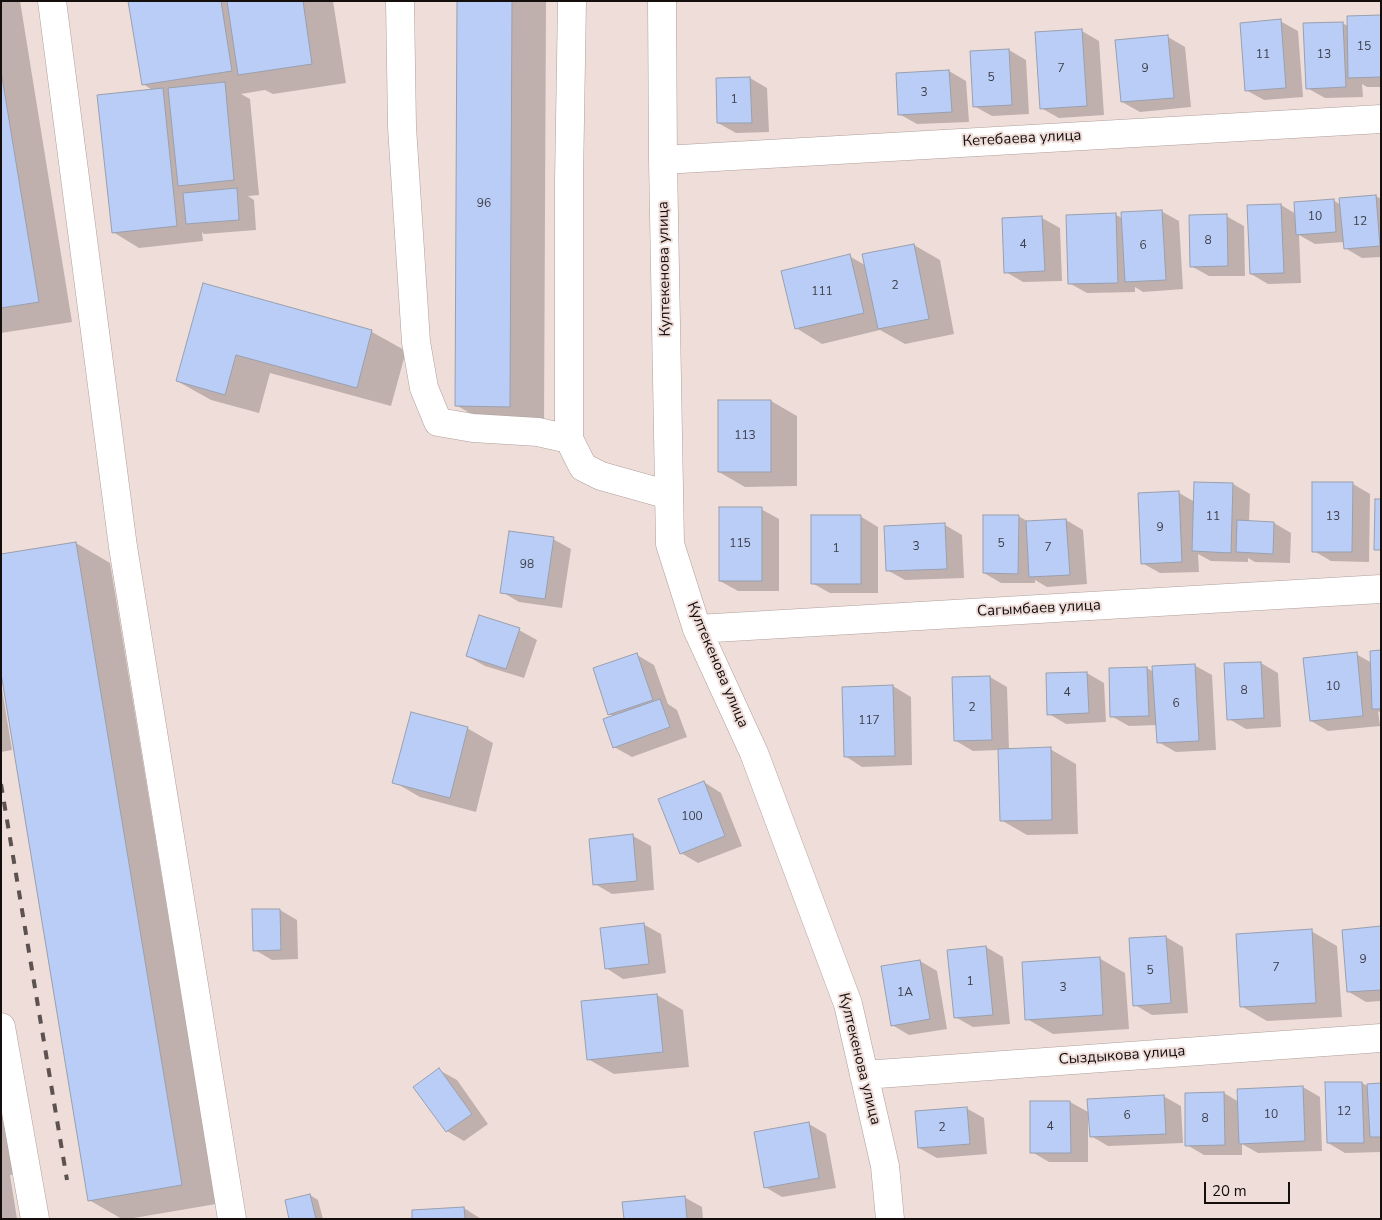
<!DOCTYPE html>
<meta charset="utf-8">
<style>
body{margin:0}
#map{position:relative;width:1382px;height:1220px;overflow:hidden;background:#efddd9;font-family:"Nunito Sans",sans-serif}
canvas{display:block}
.frame{position:absolute;inset:0;border:2px solid #140e0d;pointer-events:none}
.scale{position:absolute;left:1204px;top:1182px;width:86px;height:22px;box-sizing:border-box;border:2px solid #140e0d;border-top:0;padding-left:6px;font-size:15px;line-height:18px;white-space:nowrap;color:#140e0d;-webkit-text-stroke:4px #efddd9;paint-order:stroke}
</style>
<div id="map">
<canvas width="1382" height="1220"></canvas>
<div class="frame"></div>
<div class="scale">20 m</div>
</div>
<script>
const ctx = document.querySelector('canvas').getContext('2d');
ctx.lineJoin = 'round';
function fillPath(path, color) {
  ctx.fillStyle = color;
  ctx.fill(path, 'evenodd');
}
function shape(rows) {
  const path = new Path2D();
  for (const r of rows) {
    path.moveTo(r[0], r[1]);
    for (let i = 2; i < r.length; i += 2) path.lineTo(r[i], r[i + 1]);
  }
  return path;
}
function trace(path, color, width, dash) {
  ctx.strokeStyle = color;
  ctx.lineWidth = width;
  ctx.lineCap = dash ? 'butt' : 'round';
  ctx.setLineDash(dash || []);
  ctx.stroke(path);
}
function write(font, color, halo, rows, align = 'center') {
  ctx.font = font + ' "Nunito Sans",sans-serif';
  ctx.lineWidth = 4;
  ctx.setLineDash([]);
  ctx.textBaseline = 'middle';
  ctx.strokeStyle = halo;
  ctx.fillStyle = color;
  for (const [text, x, y, turn = 0] of rows) {
    ctx.save();
    ctx.translate(x, y);
    ctx.rotate((+turn || 0) * Math.PI / 180);
    ctx.textAlign = isNaN(turn) ? turn : align;
    if (halo) ctx.strokeText(text, 0, 0);
    ctx.fillText(text, 0, 0);
    ctx.restore();
  }
}
const shadow = shape([
 [1,1,20,1,72,322,1,333],
 [129,1,333,1,346,83,273,94,265,90,241,94,250,99,259,195,248,196,254,200,256,230,204,234,202,232,203,241,139,248,113,232,154,91,143,84],
 [458,1,546,1,544,426,490,425,456,405],
 [1381,17,1381,87,1367,87,1362,84,1363,97,1325,98,1307,88,1342,23,1348,26],
 [1280,21,1298,31,1303,97,1264,100,1246,90],
 [1082,31,1099,41,1104,115,1059,118,1041,108],
 [1168,37,1185,47,1191,107,1140,112,1122,102],
 [1009,50,1026,60,1029,114,992,116,974,106],
 [949,71,966,81,969,122,917,124,899,114],
 [750,78,767,88,769,132,736,133,718,123],
 [1376,196,1381,199,1381,257,1362,258,1345,248,1344,242,1315,244,1299,235,1301,283,1268,284,1251,274,1281,205,1296,214,1333,200,1341,205],
 [1161,211,1179,221,1183,289,1143,292,1135,287,1135,292,1087,293,1069,283,1116,215,1122,218],
 [1226,216,1244,226,1245,276,1209,276,1191,266],
 [1042,218,1060,228,1062,281,1023,282,1006,272,1003,219],
 [914,245,940,260,954,334,905,344,880,330,822,344,796,328,849,256,865,265],
 [204,285,372,332,406,351,391,406,270,373,259,413,211,400,177,381],
 [771,401,797,416,797,486,745,487,719,472],
 [1233,484,1250,494,1249,522,1274,523,1291,533,1290,563,1255,562,1248,558,1248,562,1211,561,1198,554,1199,572,1160,573,1142,563,1179,493,1195,502],
 [1353,484,1370,494,1369,562,1331,561,1314,551],
 [761,509,779,519,779,591,738,591,720,581],
 [860,516,878,527,878,593,830,593,812,583],
 [1018,516,1029,522,1066,520,1083,530,1087,584,1047,587,1035,580,1035,583,1001,583,984,573],
 [945,525,962,535,964,578,905,580,887,570],
 [553,539,571,549,562,608,519,602,502,592],
 [76,543,110,563,216,1204,128,1219,122,1219,89,1200],
 [480,617,519,630,537,640,524,678,485,666,467,656],
 [1381,651,1381,713,1378,711,1380,726,1328,731,1311,721,1356,654,1372,663],
 [637,655,654,665,668,704,677,710,687,737,632,757,614,747,614,717,609,714],
 [1261,663,1278,673,1281,727,1246,729,1229,719],
 [1194,665,1212,675,1216,750,1176,752,1158,742,1157,725,1129,726,1111,716,1147,668,1154,672],
 [1087,673,1104,683,1106,722,1066,724,1049,714],
 [990,677,1007,687,1009,750,1050,749,1076,764,1078,834,1027,835,1001,820,999,750,973,751,956,741],
 [1,683,12,750,1,752],
 [893,686,911,697,912,765,862,767,845,756,843,688],
 [467,728,493,743,476,812,420,797,394,782],
 [704,782,721,793,742,846,698,863,681,853],
 [633,836,651,846,654,890,612,894,595,884],
 [280,910,297,920,298,959,272,960,255,950],
 [643,924,661,934,666,973,623,979,606,968],
 [1381,928,1381,1001,1366,1002,1349,992],
 [1311,931,1337,946,1342,1017,1267,1021,1241,1006],
 [1166,937,1183,947,1188,1013,1152,1015,1135,1005],
 [986,947,1003,957,1010,1024,973,1027,955,1017],
 [1099,958,1125,973,1129,1029,1053,1034,1027,1019],
 [920,961,937,971,947,1029,909,1035,892,1025],
 [657,995,683,1010,689,1067,614,1074,588,1059],
 [1,1052,22,1173,10,1175,17,1219,1,1219],
 [439,1070,457,1080,488,1124,464,1141,447,1131],
 [1362,1083,1369,1087,1381,1085,1381,1152,1345,1153,1328,1143],
 [1303,1087,1320,1097,1322,1151,1258,1153,1242,1144,1242,1155,1204,1155,1187,1145,1224,1093,1239,1102],
 [1163,1096,1181,1106,1183,1143,1108,1146,1091,1136,1090,1116,1088,1116,1088,1162,1049,1162,1032,1152,1070,1102,1090,1113],
 [966,1108,984,1118,987,1154,937,1158,919,1148],
 [809,1124,826,1134,836,1188,782,1197,765,1187],
 [310,1195,318,1200,323,1219,290,1219],
 [684,1197,702,1207,703,1219,625,1219],
 [464,1208,481,1219,413,1219]
]);
const building = shape([
 [128,1,221,1,232,71,142,85,128,1],
 [227,1,303,1,312,64,238,75,227,1],
 [457,1,512,1,510,407,455,406,457,1],
 [1381,15,1381,77,1348,78,1347,16,1381,15],
 [1281,19,1286,88,1245,91,1240,23,1281,19],
 [1343,22,1346,87,1306,89,1303,23,1343,22],
 [1082,29,1087,106,1040,109,1035,32,1082,29],
 [1168,35,1174,98,1121,102,1115,40,1168,35],
 [1009,49,1012,105,973,107,970,51,1009,49],
 [949,70,952,112,898,115,896,73,949,70],
 [1,71,39,302,1,308,1,71],
 [750,77,752,123,717,123,716,78,750,77],
 [225,82,234,180,178,186,168,88,225,82],
 [163,88,177,226,112,233,97,95,163,88],
 [237,188,239,220,186,224,183,193,237,188],
 [1376,195,1380,246,1344,249,1339,198,1376,195],
 [1334,199,1336,232,1296,235,1294,202,1334,199],
 [1281,204,1284,273,1250,274,1247,205,1281,204],
 [1162,210,1166,280,1125,282,1121,212,1162,210],
 [1116,213,1118,283,1068,284,1066,215,1116,213],
 [1227,214,1228,266,1190,267,1189,215,1227,214],
 [1042,216,1045,271,1004,273,1002,218,1042,216],
 [914,244,929,319,878,329,862,254,914,244],
 [850,254,864,313,795,329,781,271,850,254],
 [203,283,372,330,357,388,236,355,225,395,176,381,203,283],
 [718,400,771,400,771,472,718,472,718,400],
 [1194,482,1233,483,1231,553,1192,551,1194,482],
 [1312,482,1353,482,1352,552,1312,552,1312,482],
 [1179,491,1182,562,1141,564,1138,493,1179,491],
 [1375,499,1381,499,1381,550,1374,550,1375,499],
 [719,507,762,507,762,581,719,581,719,507],
 [811,515,861,515,861,584,811,584,811,515],
 [983,515,1019,515,1018,574,983,573,983,515],
 [1066,519,1070,575,1029,577,1026,521,1066,519],
 [1237,520,1274,522,1273,554,1236,552,1237,520],
 [945,523,947,569,886,571,884,526,945,523],
 [509,531,554,537,545,599,500,593,509,531],
 [76,542,182,1185,88,1201,1,673,1,554,76,542],
 [479,615,520,628,506,669,466,656,479,615],
 [1381,650,1381,709,1372,709,1370,651,1381,650],
 [1357,652,1363,716,1310,721,1303,658,1357,652],
 [637,653,653,700,608,715,593,668,637,653],
 [1261,662,1264,718,1227,720,1224,663,1261,662],
 [1195,664,1199,741,1157,743,1152,666,1195,664],
 [1147,667,1149,716,1110,717,1109,668,1147,667],
 [1087,672,1089,713,1047,715,1046,673,1087,672],
 [990,676,992,740,954,741,952,677,990,676],
 [893,685,895,756,844,757,842,687,893,685],
 [660,699,670,727,613,748,603,719,660,699],
 [411,712,468,727,450,798,392,783,411,712],
 [1051,747,1052,820,1000,821,998,749,1051,747],
 [704,781,725,836,680,854,658,799,704,781],
 [633,834,637,881,593,885,589,839,633,834],
 [252,909,280,909,281,950,253,951,252,909],
 [644,923,649,964,605,969,600,928,644,923],
 [1381,926,1381,990,1347,992,1342,930,1381,926],
 [1312,929,1316,1003,1240,1007,1236,934,1312,929],
 [1166,936,1171,1003,1133,1006,1129,938,1166,936],
 [986,946,993,1015,954,1018,947,950,986,946],
 [1100,957,1103,1015,1025,1020,1022,962,1100,957],
 [920,960,930,1019,891,1026,881,966,920,960],
 [657,994,663,1052,587,1060,581,1001,657,994],
 [439,1068,472,1114,446,1132,413,1087,439,1068],
 [1325,1082,1362,1082,1364,1143,1327,1143,1325,1082],
 [1381,1083,1381,1137,1370,1137,1367,1084,1381,1083],
 [1303,1086,1305,1141,1239,1144,1237,1089,1303,1086],
 [1224,1092,1225,1145,1185,1146,1185,1093,1224,1092],
 [1164,1095,1166,1134,1090,1137,1087,1099,1164,1095],
 [1030,1101,1070,1101,1071,1153,1030,1153,1030,1101],
 [967,1107,970,1144,918,1148,915,1111,967,1107],
 [809,1122,819,1178,764,1188,754,1132,809,1122],
 [310,1194,316,1219,289,1219,285,1200,310,1194],
 [685,1196,687,1219,624,1219,622,1202,685,1196],
 [464,1207,465,1219,412,1219,412,1210,464,1207]
]);
const minor = shape([
 [52,1,123,547,232,1219],
 [400,1,402,127,416,342,424,388,438,422,473,428,538,432,569,439,583,467,601,476,669,495],
 [662,1,663,160,670,544,697,629,754,753,848,1004,885,1166,890,1219],
 [663,160,1381,119],
 [569,439,569,180,572,1],
 [697,629,1381,589],
 [1,1027,35,1219],
 [864,1075,1381,1038]
]);
const rail = shape([
 [1,784,67,1180]
]);
const numberNames = [
 ["15",1364,47],
 ["11",1263,55],
 ["13",1324,55],
 ["7",1061,69],
 ["9",1145,69],
 ["5",991,78],
 ["3",924,93],
 ["1",734,100],
 ["96",484,204],
 ["10",1315,217],
 ["12",1360,222],
 ["8",1208,241],
 ["4",1023,245],
 ["6",1143,246],
 ["2",895,286],
 ["111",822,292],
 ["113",745,436],
 ["11",1213,517],
 ["13",1333,517],
 ["9",1160,528],
 ["115",740,544],
 ["5",1001,544],
 ["3",916,547],
 ["7",1048,548],
 ["1",836,549],
 ["98",527,565],
 ["10",1333,687],
 ["8",1244,691],
 ["4",1067,693],
 ["6",1176,704],
 ["2",972,708],
 ["117",869,721],
 ["100",692,817],
 ["9",1363,960],
 ["7",1276,968],
 ["5",1150,971],
 ["1",970,982],
 ["3",1063,988],
 ["1А",905,993],
 ["12",1344,1112],
 ["10",1271,1115],
 ["6",1127,1116],
 ["8",1205,1119],
 ["4",1050,1127],
 ["2",942,1128]
];
const streetNames = [
 ["Кетебаева улица",1022,139,-3],
 ["Култекенова улица",665,269,-91],
 ["Сагымбаев улица",1039,609,-3],
 ["Култекенова улица",717,665,67],
 ["Сыздыкова улица",1122,1056,-4],
 ["Култекенова улица",859,1059,76]
];
fillPath(shadow, '#0003');
fillPath(building, '#bacdf7');
trace(building, '#999fad', 1);
trace(minor, '#af9e9b', 29);
trace(minor, '#fff', 28);
trace(rail, '#5c5250', 4, [9, 9]);
write('12px', '#3e3e48', null, numberNames);
write('15px', '#140e0d', '#efddd9', streetNames);
</script>
